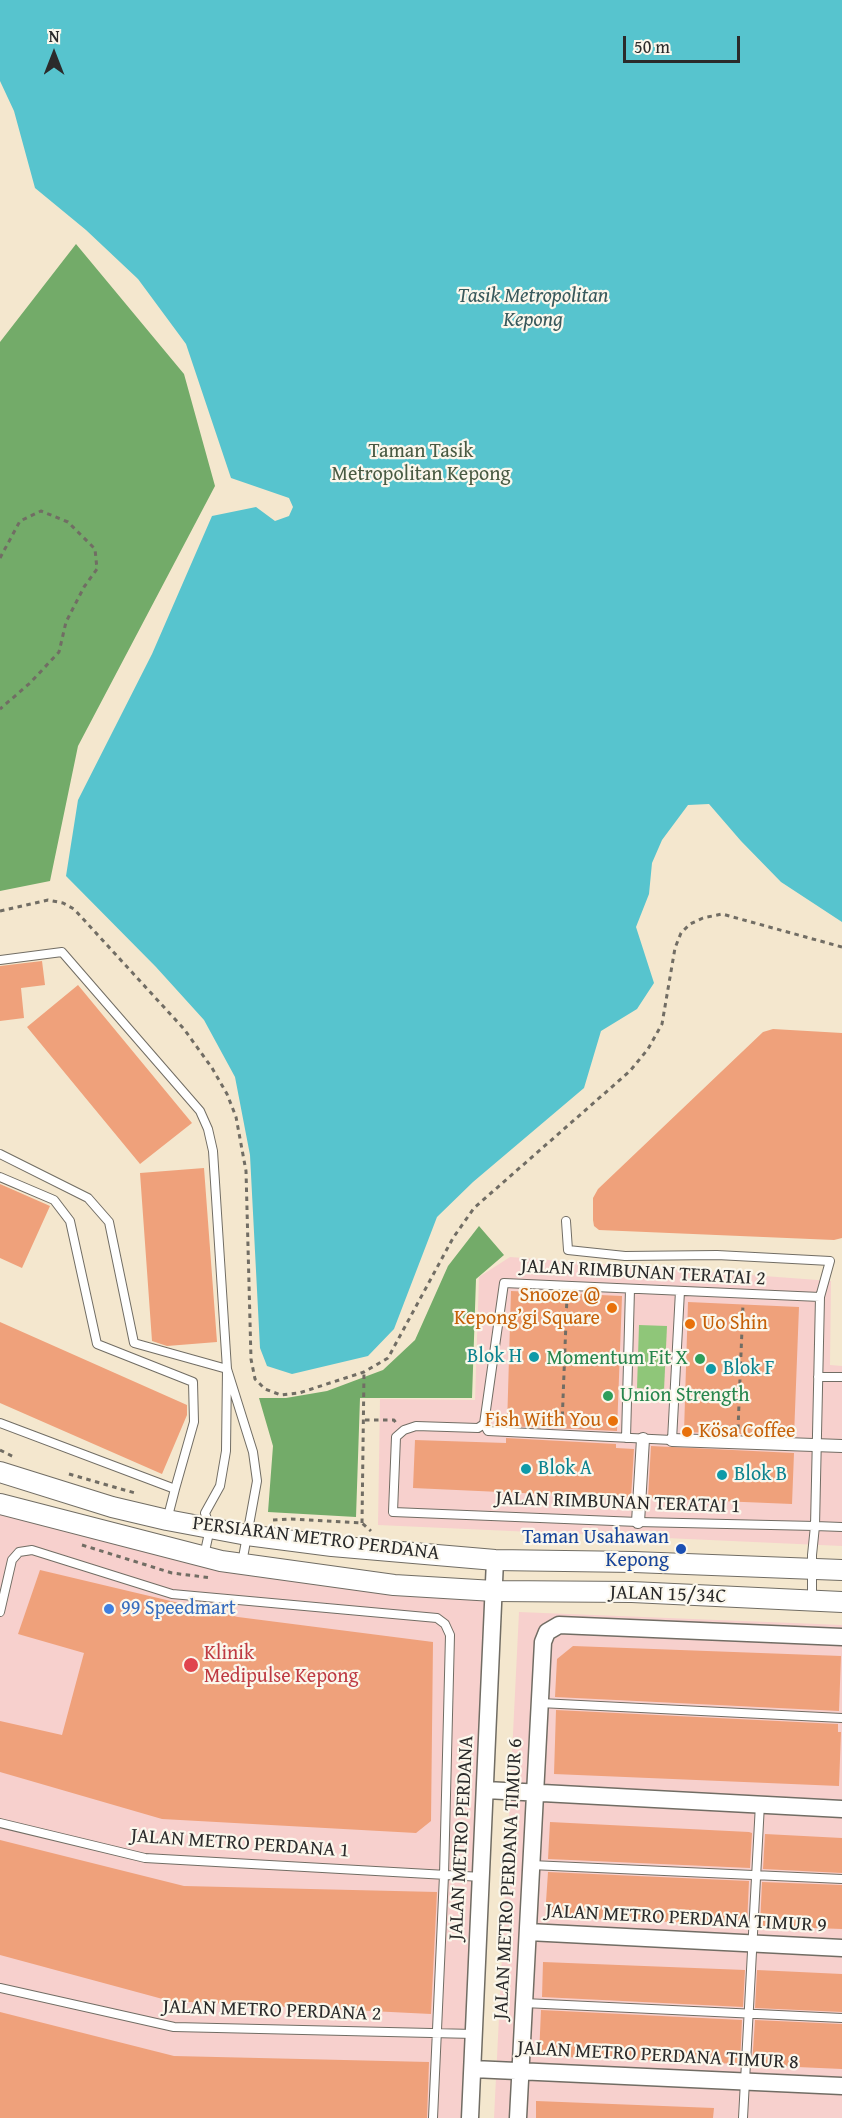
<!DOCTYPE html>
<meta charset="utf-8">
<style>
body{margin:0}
#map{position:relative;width:842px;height:2118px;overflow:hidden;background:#f4e7ce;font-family:"Gentium Book Plus",serif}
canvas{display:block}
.north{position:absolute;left:24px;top:24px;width:60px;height:60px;-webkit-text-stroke:4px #fbf7ec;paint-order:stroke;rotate:0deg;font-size:16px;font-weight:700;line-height:24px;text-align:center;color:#2b2b2b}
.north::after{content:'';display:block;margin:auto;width:21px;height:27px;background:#2b2b2b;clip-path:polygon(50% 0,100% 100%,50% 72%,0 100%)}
.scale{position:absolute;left:623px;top:36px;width:117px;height:27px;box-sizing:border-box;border:3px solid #2b2b2b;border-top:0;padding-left:8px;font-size:18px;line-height:21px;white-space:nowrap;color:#2b2b2b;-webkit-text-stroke:4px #fbf7ec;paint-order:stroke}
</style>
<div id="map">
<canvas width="842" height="2118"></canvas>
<div class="north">N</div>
<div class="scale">50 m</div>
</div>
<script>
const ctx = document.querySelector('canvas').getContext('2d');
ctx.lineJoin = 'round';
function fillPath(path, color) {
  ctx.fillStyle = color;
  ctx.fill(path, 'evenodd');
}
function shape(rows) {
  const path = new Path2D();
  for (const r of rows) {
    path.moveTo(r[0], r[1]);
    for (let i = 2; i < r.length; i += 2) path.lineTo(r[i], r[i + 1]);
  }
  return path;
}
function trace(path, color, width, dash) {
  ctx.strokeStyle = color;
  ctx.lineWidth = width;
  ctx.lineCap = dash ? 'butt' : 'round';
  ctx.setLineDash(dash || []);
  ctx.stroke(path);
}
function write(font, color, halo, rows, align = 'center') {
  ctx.font = font + ' "Gentium Book Plus",serif';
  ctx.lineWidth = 4.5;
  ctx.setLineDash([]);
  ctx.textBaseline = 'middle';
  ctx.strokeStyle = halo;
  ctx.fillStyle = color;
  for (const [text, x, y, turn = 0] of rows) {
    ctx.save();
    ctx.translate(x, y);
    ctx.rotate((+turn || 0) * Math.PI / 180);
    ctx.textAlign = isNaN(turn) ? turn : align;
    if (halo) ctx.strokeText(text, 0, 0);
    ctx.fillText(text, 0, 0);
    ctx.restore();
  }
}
const built = shape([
 [510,1257,831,1281,830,1365,842,1366,842,1546,378,1525,380,1399,475,1400,479,1277],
 [0,1513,225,1571,378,1591,487,1599,465,2118,0,2118],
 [519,1612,842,1625,842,2118,494,2118]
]);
const green = shape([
 [639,1325,667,1326,664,1390,637,1388]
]);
const forest = shape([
 [76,244,184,374,215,486,78,746,50,881,0,891,0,342],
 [479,1226,504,1255,476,1279,472,1398,360,1398,356,1517,268,1512,273,1446,259,1398,286,1398,327,1391,383,1370,415,1340,448,1266]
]);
const water = shape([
 [0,0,842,0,842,922,781,882,741,841,709,804,688,805,662,840,652,863,649,894,636,927,654,983,637,1009,601,1031,584,1088,473,1182,437,1217,394,1329,368,1356,292,1374,267,1366,260,1348,250,1155,235,1077,204,1020,156,967,66,876,78,800,152,654,212,516,256,507,275,521,289,516,293,507,289,498,231,478,186,344,138,279,86,230,35,188,14,111,0,81]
]);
const building = shape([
 [42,961,45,985,21,988,24,1018,0,1021,0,966],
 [78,985,192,1123,140,1164,27,1027],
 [773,1029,842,1033,842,1238,834,1240,599,1230,594,1226,593,1220,593,1198,598,1189,763,1032],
 [204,1168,217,1342,167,1346,152,1341,140,1173],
 [0,1184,50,1206,22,1268,0,1258],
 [511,1291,622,1296,617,1431,507,1426],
 [688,1302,799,1307,794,1436,684,1432],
 [0,1322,187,1405,187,1415,162,1474,0,1403],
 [506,1438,616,1444,616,1448,634,1449,631,1498,413,1488,415,1440,506,1443],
 [651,1446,794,1453,792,1504,648,1498],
 [40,1570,238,1617,433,1642,431,1821,416,1833,162,1819,0,1772,0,1721,62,1735,84,1653,18,1634],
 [573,1646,841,1656,839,1711,555,1697,557,1659],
 [556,1710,838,1724,838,1732,841,1732,839,1786,554,1774],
 [550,1822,749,1832,752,1833,750,1868,548,1859],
 [765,1834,842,1838,842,1873,763,1869],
 [0,1840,184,1886,437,1892,431,2014,170,2001,0,1955],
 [548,1872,749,1881,747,1925,545,1917],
 [762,1882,842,1885,842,1929,760,1926],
 [543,1962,745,1970,743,2007,542,1997],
 [757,1970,842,1974,842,2012,755,2008],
 [541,2010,742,2020,740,2064,539,2056],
 [0,2012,174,2056,429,2062,427,2118,0,2118],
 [755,2020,842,2024,842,2069,752,2065],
 [536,2101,714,2108,713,2118,536,2118]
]);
const path = shape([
 [0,558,20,521,41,511,68,522,95,549,97,569,84,587,66,622,59,652,30,683,0,709],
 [0,911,48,900,63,903,74,909,184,1029,212,1068,227,1094,236,1117,246,1171,251,1359,255,1379,265,1389,281,1395,299,1393,364,1372,388,1358,453,1238,474,1208,630,1071,648,1049,662,1024,675,948,681,933,690,924,703,918,722,914,842,947],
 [365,1420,394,1420,396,1423],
 [562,1425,567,1296],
 [738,1429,743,1304],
 [0,1450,14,1457],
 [69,1474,135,1493],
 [273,1520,291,1519,362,1523,371,1531],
 [362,1523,364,1372],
 [82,1545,172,1573,212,1578]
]);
const service = shape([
 [0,960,62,952,200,1111,208,1129,213,1151,227,1369,134,1343,109,1222,88,1198,0,1154],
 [0,1177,54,1200,70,1221,97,1344,193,1382,194,1422,175,1489,0,1423],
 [566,1221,568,1250,625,1256,717,1255,830,1261,820,1297],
 [818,1377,842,1377],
 [484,1424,488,1431,672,1440,680,1291],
 [626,1438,630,1289],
 [167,1520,175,1489],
 [204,1556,210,1528,205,1513,220,1486,226,1451,227,1369,253,1452,257,1481,242,1563],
 [812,1600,812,1555,815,1526,820,1297,504,1283,484,1424,478,1428,416,1426,404,1430,396,1437,393,1512,638,1522,815,1526,842,1527],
 [0,1612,12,1560,19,1552,32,1550,172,1594,437,1618,445,1624,450,1635,444,1875,433,2118],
 [540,1703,842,1718],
 [0,1823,145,1858,482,1877],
 [531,1865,842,1879],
 [0,1988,174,2027,474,2034],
 [524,2003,842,2018],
 [743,2118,760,1804]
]);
const pedestrian = shape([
 [672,1440,842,1446],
 [638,1522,643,1439]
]);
const minor = shape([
 [486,1790,842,1809],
 [528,1932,842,1948],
 [473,2069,842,2086],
 [470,2118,495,1560],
 [518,2118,543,1642,547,1632,559,1625,842,1637]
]);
const tertiary = shape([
 [0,1472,112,1507,167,1520,247,1535,332,1546,495,1560,634,1562,842,1570],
 [0,1504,221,1561,394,1585,494,1591,632,1592,842,1602]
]);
const markers = [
 [612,1308,6,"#e8710a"],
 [690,1324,6,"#e8710a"],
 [534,1357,6,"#0f9aa8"],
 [700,1359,6,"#2e9e5b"],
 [711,1369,6,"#0f9aa8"],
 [608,1396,6,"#2e9e5b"],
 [613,1421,6,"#e8710a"],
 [687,1432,6,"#e8710a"],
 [526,1469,6,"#0f9aa8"],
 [722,1475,6,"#0f9aa8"],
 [681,1549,6,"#1a4fb4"],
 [109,1609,6,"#3f7fe0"],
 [191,1665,8,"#e0444e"]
];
const parkNames = [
 ["Taman Tasik",421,452],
 ["Metropolitan Kepong",421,475]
];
const streetNames = [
 ["JALAN RIMBUNAN TERATAI 2",643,1273,3],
 ["JALAN RIMBUNAN TERATAI 1",618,1503,2],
 ["PERSIARAN METRO PERDANA",316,1539,7],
 ["JALAN 15/34C",668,1595,2],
 ["JALAN METRO PERDANA",462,1838,-87],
 ["JALAN METRO PERDANA 1",240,1844,4],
 ["JALAN METRO PERDANA TIMUR 6",509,1879,-87],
 ["JALAN METRO PERDANA TIMUR 9",686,1919,3],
 ["JALAN METRO PERDANA 2",272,2011,2],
 ["JALAN METRO PERDANA TIMUR 8",658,2056,3]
];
const foodNames = [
 ["Snooze @",600,1296],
 ["Kepong’gi Square",600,1319],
 ["Uo Shin",702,1324,"left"],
 ["Fish With You",601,1421],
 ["Kösa Coffee",699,1432,"left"]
];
const cultureNames = [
 ["Blok H",522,1357,"right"],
 ["Blok F",723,1369],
 ["Blok A",538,1469],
 ["Blok B",734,1475]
];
const leisureNames = [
 ["Momentum Fit X",688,1359],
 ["Union Strength",620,1396,"left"]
];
const transitNames = [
 ["Taman Usahawan",669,1538],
 ["Kepong",669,1561]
];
const shopNames = [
 ["99 Speedmart",121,1609]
];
const healthNames = [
 ["Klinik",204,1654],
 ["Medipulse Kepong",204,1677]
];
const waterNames = [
 ["Tasik Metropolitan",533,297],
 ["Kepong",533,321]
];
fillPath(built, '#f7d0cd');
fillPath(green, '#8fc679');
fillPath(forest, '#73ab69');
fillPath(water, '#57c4ce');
fillPath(building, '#efa17b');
trace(service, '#716d64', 10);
trace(pedestrian, '#716d64', 14);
trace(minor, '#716d64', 19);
trace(tertiary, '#716d64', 22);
trace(path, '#716d64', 3, [4.5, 4.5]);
trace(service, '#fff', 8);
trace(pedestrian, '#fff', 12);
trace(minor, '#fff', 16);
trace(tertiary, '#fff', 20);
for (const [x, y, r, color] of markers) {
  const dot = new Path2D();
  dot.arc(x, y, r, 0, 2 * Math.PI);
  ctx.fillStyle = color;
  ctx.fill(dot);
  trace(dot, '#fbf7ec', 2);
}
write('20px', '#495a42', '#fbf7ec', parkNames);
write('20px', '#2b2b2b', '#fbf7ec', streetNames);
write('20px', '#c56008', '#fbf7ec', foodNames, 'right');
write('20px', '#0d838f', '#fbf7ec', cultureNames, 'left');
write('20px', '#27864d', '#fbf7ec', leisureNames, 'right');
write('20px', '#164399', '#fbf7ec', transitNames, 'right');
write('20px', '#366cbe', '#fbf7ec', shopNames, 'left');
write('20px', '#be3a42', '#fbf7ec', healthNames, 'left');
write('italic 21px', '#38595c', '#fbf7ec', waterNames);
</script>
